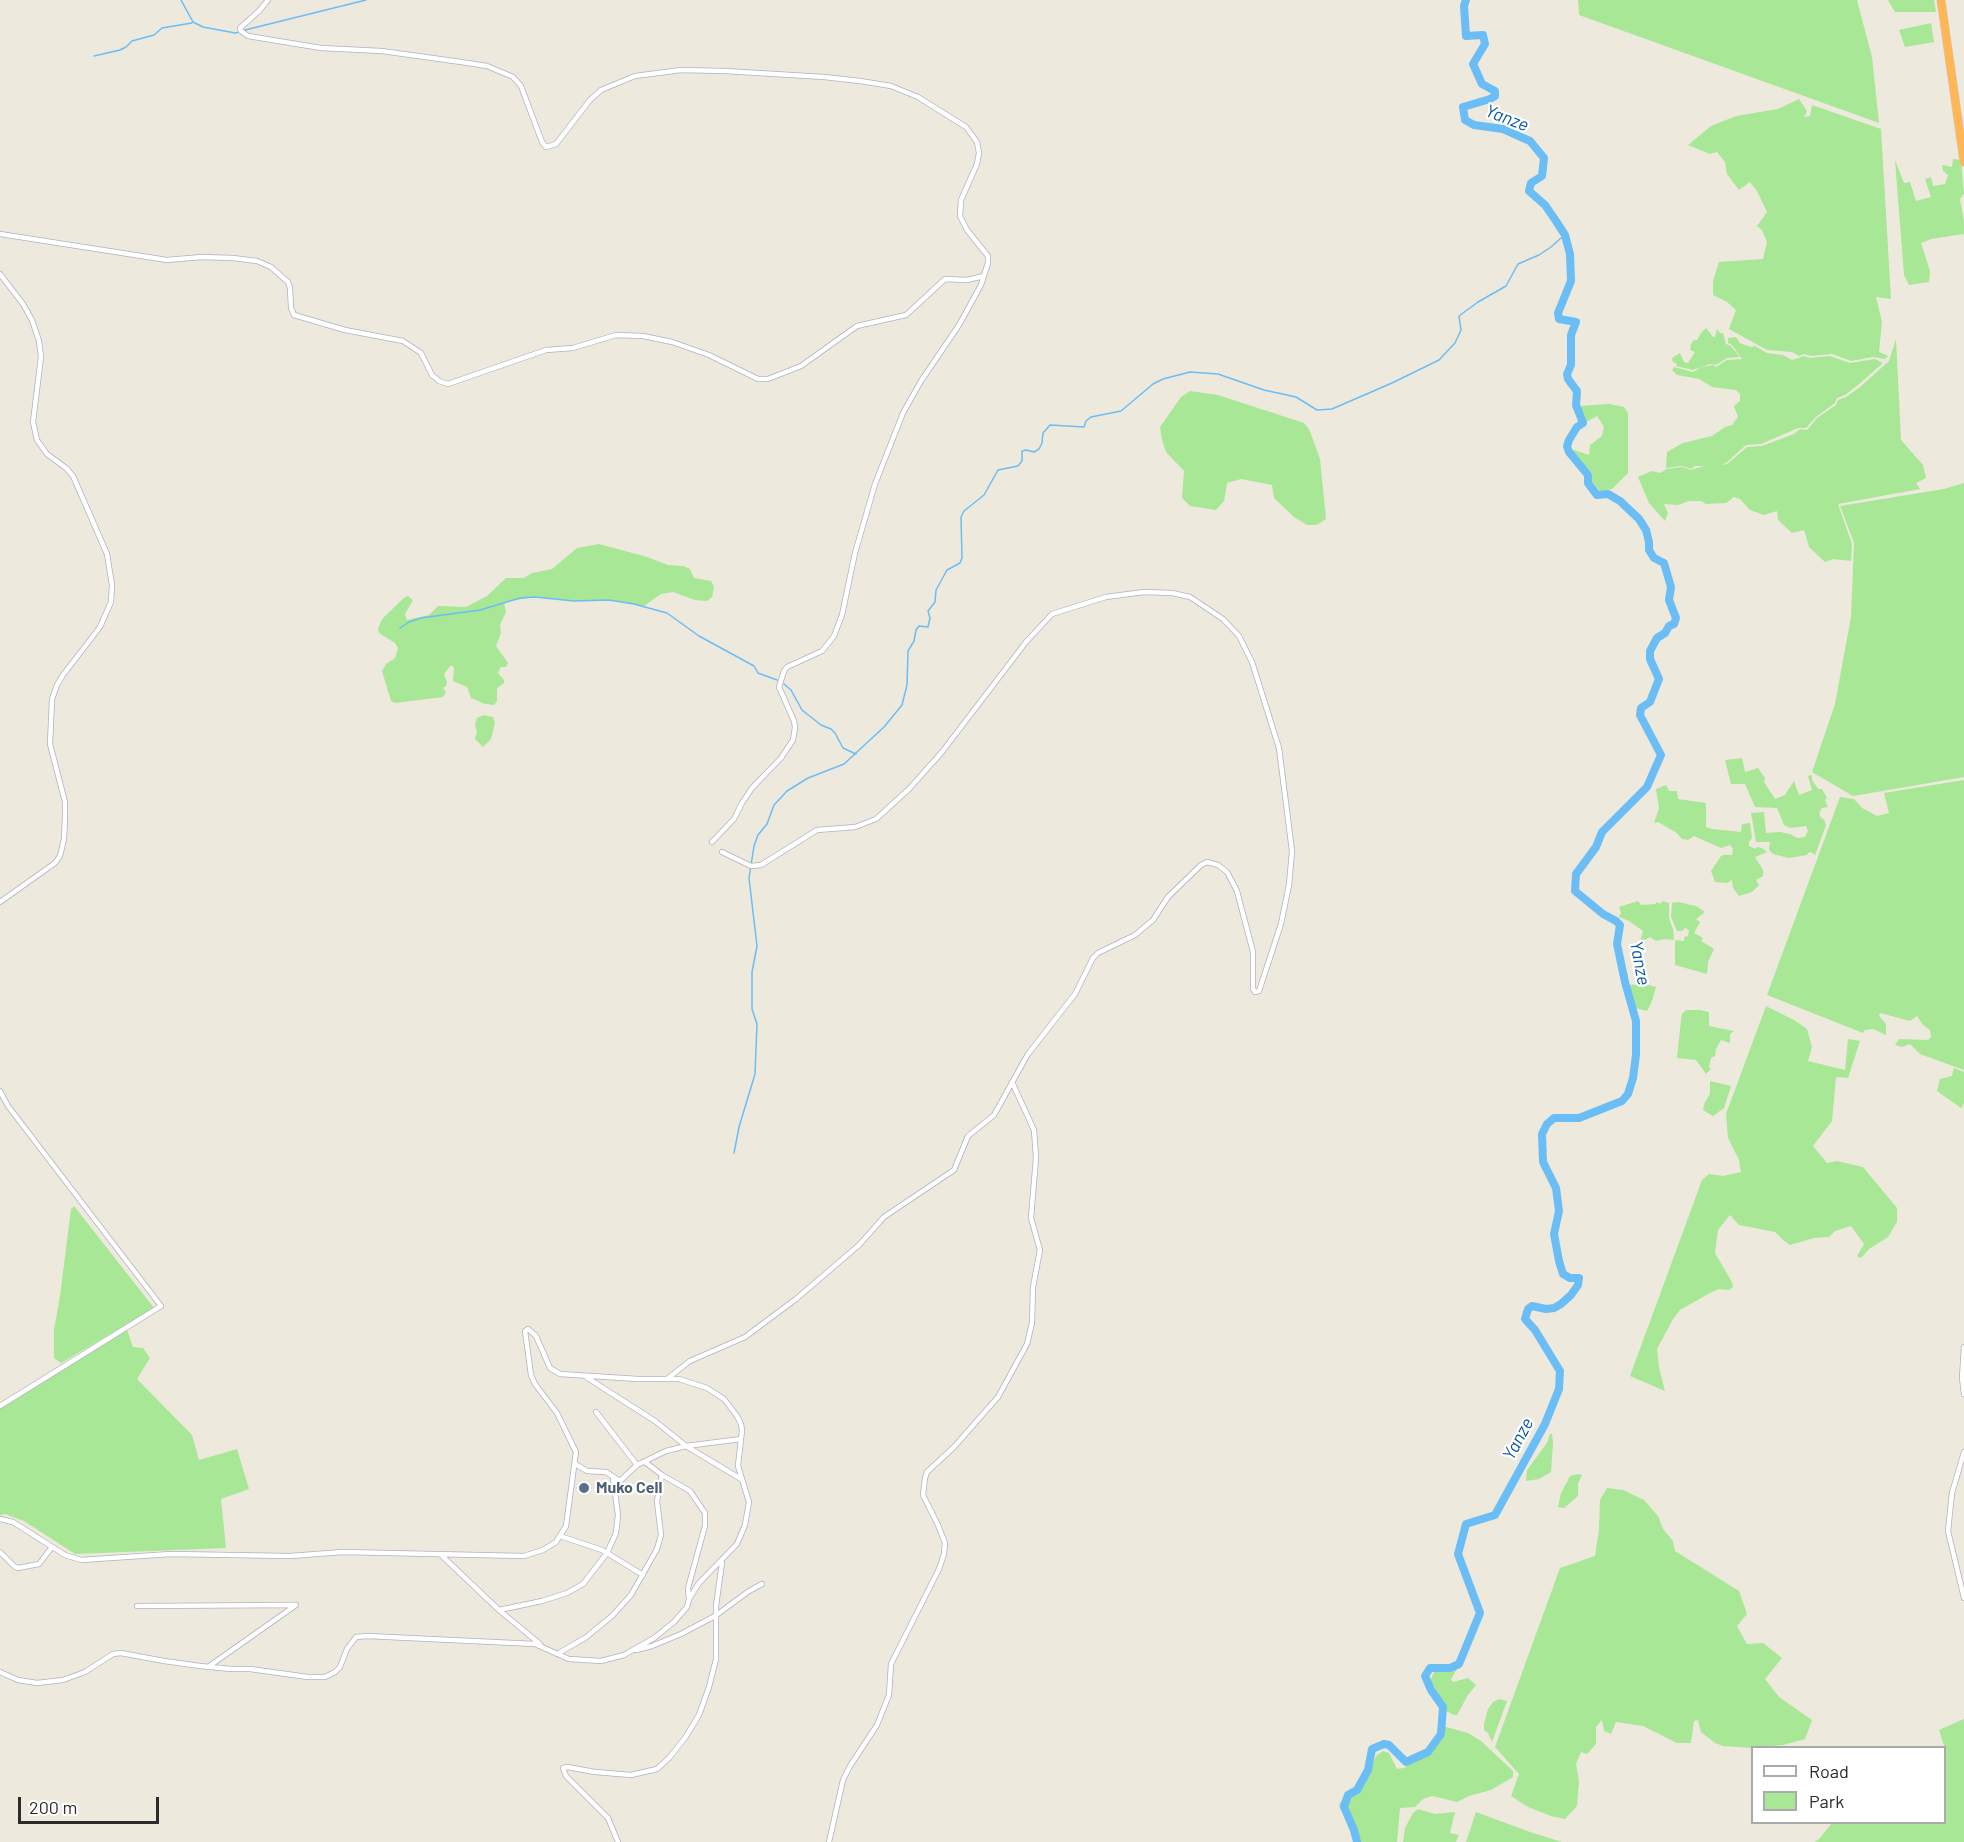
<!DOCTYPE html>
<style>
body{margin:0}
#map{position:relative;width:1964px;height:1842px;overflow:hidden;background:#eee9dd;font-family:Barlow,sans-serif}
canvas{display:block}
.legend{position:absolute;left:1751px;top:1746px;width:195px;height:78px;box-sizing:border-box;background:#fff;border:2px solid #aaa;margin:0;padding:8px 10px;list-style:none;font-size:18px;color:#2b2b2b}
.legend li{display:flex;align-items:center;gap:12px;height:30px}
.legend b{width:30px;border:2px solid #aaa}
.scale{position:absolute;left:18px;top:1797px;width:141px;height:27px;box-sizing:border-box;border:3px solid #2b2b2b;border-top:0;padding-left:8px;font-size:18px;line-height:21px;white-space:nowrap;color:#2b2b2b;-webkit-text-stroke:4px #fff;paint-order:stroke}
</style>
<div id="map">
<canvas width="1964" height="1842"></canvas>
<ul class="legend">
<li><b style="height:8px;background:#fff"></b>Road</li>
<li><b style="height:16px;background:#a7e796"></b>Park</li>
</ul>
<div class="scale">200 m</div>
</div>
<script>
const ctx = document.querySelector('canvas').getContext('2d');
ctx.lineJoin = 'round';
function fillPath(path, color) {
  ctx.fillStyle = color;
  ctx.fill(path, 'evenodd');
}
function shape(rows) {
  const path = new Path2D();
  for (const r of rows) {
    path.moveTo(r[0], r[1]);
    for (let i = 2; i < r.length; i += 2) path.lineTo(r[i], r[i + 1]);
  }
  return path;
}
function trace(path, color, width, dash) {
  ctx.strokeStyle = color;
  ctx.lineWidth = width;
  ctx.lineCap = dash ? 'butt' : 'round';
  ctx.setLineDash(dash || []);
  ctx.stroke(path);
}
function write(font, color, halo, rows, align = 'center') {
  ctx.font = font + ' Barlow,sans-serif';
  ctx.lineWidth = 4.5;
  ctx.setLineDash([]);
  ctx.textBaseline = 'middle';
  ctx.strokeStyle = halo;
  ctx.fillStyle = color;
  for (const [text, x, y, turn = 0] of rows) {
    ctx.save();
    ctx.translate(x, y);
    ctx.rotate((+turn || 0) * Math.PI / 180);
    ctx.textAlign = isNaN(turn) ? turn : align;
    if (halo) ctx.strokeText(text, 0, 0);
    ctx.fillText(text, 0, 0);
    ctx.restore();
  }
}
const green = shape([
 [1578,0,1857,0,1872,57,1879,123,1579,15],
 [1888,0,1934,0,1936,12,1895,12],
 [1931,23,1934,42,1905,47,1899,30],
 [1799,99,1807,111,1804,117,1810,116,1812,105,1881,129,1891,299,1876,297,1882,322,1879,352,1888,356,1885,359,1873,357,1851,361,1832,354,1811,356,1804,354,1799,356,1792,352,1767,350,1729,329,1736,310,1727,302,1713,295,1713,281,1719,262,1763,259,1767,242,1762,230,1757,226,1767,212,1757,191,1750,182,1739,190,1727,174,1725,162,1717,152,1710,154,1688,145,1711,126,1736,116,1778,109],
 [1953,159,1961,160,1964,194,1960,199,1964,221,1964,234,1931,239,1921,243,1930,271,1929,282,1909,285,1904,275,1895,160,1904,183,1910,182,1916,201,1931,197,1925,179,1931,177,1933,186,1945,184,1948,175,1943,171,1942,165,1952,167],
 [1706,328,1713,337,1715,337,1717,329,1720,333,1723,333,1726,344,1731,346,1740,357,1727,358,1716,365,1710,364,1693,370,1676,366,1677,364,1673,362,1672,358,1680,353,1684,362,1688,363,1695,352,1690,350,1691,344,1694,340,1697,340,1701,333],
 [1736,337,1740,343,1751,347,1755,346,1767,353,1783,355,1792,360,1804,356,1810,358,1830,356,1850,363,1875,359,1883,363,1858,385,1845,395,1837,398,1835,403,1816,417,1806,428,1798,428,1761,444,1746,445,1726,463,1721,465,1727,464,1747,447,1762,446,1794,434,1800,429,1807,430,1817,418,1836,405,1838,400,1846,397,1860,387,1889,361,1896,339,1901,440,1923,465,1926,478,1916,483,1920,489,1838,504,1852,544,1851,561,1833,559,1825,562,1809,547,1804,530,1792,533,1778,520,1777,511,1764,515,1750,510,1740,499,1734,497,1726,503,1706,504,1701,501,1689,501,1678,505,1664,504,1668,513,1665,521,1649,503,1638,477,1652,471,1660,473,1667,469,1682,467,1691,470,1704,466,1695,466,1691,469,1682,466,1666,468,1667,452,1683,443,1712,436,1725,427,1732,425,1738,417,1734,406,1740,401,1740,394,1736,390,1712,387,1699,379,1677,375,1672,370,1674,367,1693,372,1702,367,1713,365,1716,367,1727,360,1742,359,1732,345,1728,343,1728,338],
 [1190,391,1218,395,1304,423,1309,429,1320,459,1326,519,1317,525,1307,525,1294,517,1274,498,1272,485,1241,479,1227,483,1224,501,1216,510,1190,506,1182,498,1184,471,1166,452,1162,440,1160,427,1181,397],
 [1609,404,1624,407,1628,413,1628,473,1612,489,1600,491,1592,481,1592,473,1581,463,1571,449,1589,455,1590,445,1602,436,1604,427,1597,416,1586,422,1579,406],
 [1964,483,1964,777,1853,796,1812,772,1835,704,1851,617,1854,543,1840,506,1944,489],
 [599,544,647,557,668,565,683,566,690,569,694,578,711,581,714,587,712,597,707,601,695,600,673,592,661,594,644,606,609,600,574,601,535,597,504,602,506,612,500,625,501,633,496,646,508,663,506,667,501,667,498,673,504,680,504,683,497,688,497,701,494,705,485,704,471,698,467,687,453,681,454,668,451,665,444,674,447,682,446,686,443,688,446,692,443,697,395,703,391,701,382,671,386,664,395,658,398,648,395,643,379,633,378,629,382,619,405,597,408,596,413,600,405,614,407,620,429,615,438,606,466,607,487,596,506,578,524,578,532,573,552,569,577,548],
 [484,715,493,717,495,723,491,739,483,747,475,739,477,732,475,725,477,718],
 [1742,758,1745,772,1758,768,1765,778,1764,782,1775,799,1785,795,1794,781,1799,795,1812,790,1808,776,1812,775,1812,780,1818,789,1822,789,1827,798,1825,800,1828,807,1822,808,1819,813,1821,818,1824,819,1826,825,1815,855,1811,852,1808,853,1807,855,1789,858,1773,854,1769,850,1770,842,1756,842,1751,813,1764,812,1766,833,1780,832,1790,834,1797,838,1805,837,1808,831,1806,826,1790,828,1784,825,1777,808,1755,807,1745,784,1731,784,1725,760],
 [1964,780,1964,1070,1920,1054,1910,1044,1902,1047,1895,1045,1899,1039,1928,1040,1931,1037,1930,1030,1923,1025,1917,1016,1910,1021,1880,1013,1879,1016,1886,1024,1886,1035,1873,1029,1865,1030,1863,1033,1767,995,1840,797,1854,799,1862,808,1877,816,1889,813,1884,793],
 [1666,785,1669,791,1677,791,1678,799,1706,803,1706,827,1712,829,1741,832,1742,824,1750,823,1752,838,1749,842,1749,846,1756,849,1757,847,1762,848,1767,852,1755,857,1763,870,1763,876,1756,880,1759,885,1752,892,1739,896,1733,888,1732,880,1727,883,1715,882,1711,871,1721,856,1724,855,1732,855,1733,849,1730,845,1721,848,1694,836,1688,840,1682,839,1677,833,1658,822,1654,823,1659,808,1656,789],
 [1638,901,1641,905,1655,904,1657,902,1660,904,1663,901,1669,903,1669,919,1673,929,1674,940,1664,939,1656,941,1650,937,1640,942,1643,931,1629,921,1619,917,1621,913,1619,907],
 [1678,902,1696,906,1705,912,1696,919,1700,922,1694,933,1703,938,1701,941,1714,949,1708,962,1707,974,1675,965,1675,940,1684,941,1684,937,1688,936,1689,930,1685,928,1682,931,1677,931,1671,917,1672,903],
 [1645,984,1656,987,1652,1001,1647,1011,1635,1008,1627,985],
 [1766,1006,1794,1020,1807,1029,1812,1047,1808,1061,1845,1070,1848,1039,1860,1041,1848,1078,1836,1077,1832,1121,1813,1146,1827,1163,1837,1161,1863,1167,1897,1208,1897,1222,1888,1237,1869,1249,1861,1258,1857,1256,1864,1244,1851,1226,1835,1231,1829,1237,1814,1238,1790,1245,1783,1240,1775,1232,1739,1225,1730,1215,1718,1230,1715,1253,1732,1282,1733,1287,1729,1290,1719,1289,1708,1294,1680,1310,1673,1319,1657,1349,1659,1367,1665,1391,1630,1376,1702,1180,1709,1174,1723,1176,1741,1172,1739,1160,1728,1138,1726,1114],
 [1686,1010,1700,1010,1709,1012,1709,1026,1734,1031,1730,1034,1730,1043,1721,1040,1716,1049,1715,1056,1711,1058,1709,1067,1711,1069,1706,1074,1696,1060,1677,1058,1681,1020,1682,1014],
 [1954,1068,1964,1072,1964,1103,1961,1108,1937,1091,1940,1079,1952,1076],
 [1710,1081,1731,1086,1724,1108,1713,1116,1703,1110,1705,1102,1710,1094],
 [74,1206,154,1308,61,1363,54,1358,54,1330,60,1296,71,1209],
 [127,1330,133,1347,143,1348,150,1358,137,1379,192,1435,199,1460,237,1449,249,1489,221,1499,226,1548,75,1554,24,1521,5,1514,0,1515,0,1408],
 [1550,1434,1552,1434,1553,1443,1551,1472,1539,1479,1526,1481,1527,1470,1547,1443],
 [1578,1474,1582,1475,1578,1484,1578,1496,1564,1508,1558,1507,1561,1493,1568,1480,1570,1476],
 [1607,1488,1623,1490,1644,1500,1658,1516,1663,1529,1673,1541,1675,1551,1739,1591,1747,1614,1737,1626,1747,1644,1763,1643,1782,1658,1765,1679,1779,1697,1812,1720,1805,1739,1783,1745,1752,1748,1723,1746,1715,1743,1701,1732,1698,1720,1694,1721,1691,1743,1677,1743,1643,1726,1616,1722,1611,1734,1604,1731,1602,1720,1596,1727,1596,1744,1587,1754,1581,1752,1576,1764,1579,1781,1577,1806,1565,1819,1551,1816,1528,1807,1511,1796,1519,1774,1495,1747,1560,1568,1595,1556,1599,1530,1600,1500],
 [1459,1666,1451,1679,1453,1682,1468,1678,1476,1685,1468,1695,1457,1715,1454,1715,1444,1710,1443,1705,1429,1683,1436,1668,1451,1669],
 [1499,1699,1507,1701,1492,1742,1488,1733,1484,1730,1484,1724,1488,1709,1493,1702],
 [1964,1719,1964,1842,1815,1842,1820,1838,1832,1823,1944,1822,1946,1752,1939,1730],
 [1439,1725,1468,1733,1481,1741,1513,1771,1513,1777,1491,1790,1469,1796,1457,1802,1432,1796,1423,1799,1415,1807,1400,1808,1397,1842,1355,1842,1339,1805,1344,1796,1356,1792,1367,1779,1376,1756,1383,1751,1389,1753,1397,1769,1404,1768,1410,1764,1408,1760,1410,1758,1420,1758,1429,1750,1435,1740],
 [1418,1809,1435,1814,1455,1812,1450,1833,1459,1835,1456,1842,1403,1842,1405,1828,1413,1813],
 [1476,1812,1530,1832,1562,1842,1466,1842]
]);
const stream = shape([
 [181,0,193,22,203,27,235,33,240,32],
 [245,30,366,0],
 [94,56,120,50,126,47,132,41,154,35,162,28,192,23],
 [400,628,409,622,421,618,480,610,520,598,535,597,574,601,609,600,634,604,667,613,699,636,754,666,758,673,777,680],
 [784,684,791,690,802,710,821,725,831,729,835,733,843,748,856,754],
 [734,1153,739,1127,755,1074,757,1024,752,1009,752,972,757,946,749,878,754,846,758,835,767,824,774,805,787,791,808,778,844,764,884,727,902,705,907,685,908,651,914,641,916,630,919,626,928,627,930,618,928,611,935,602,936,590,947,570,960,563,962,558,961,517,964,511,984,495,998,470,1018,466,1022,461,1022,451,1026,450,1034,452,1039,449,1042,443,1043,433,1050,425,1084,427,1086,421,1091,417,1121,411,1153,384,1163,379,1190,372,1218,374,1264,390,1296,397,1317,410,1332,409,1392,383,1439,360,1455,343,1461,330,1459,316,1478,302,1506,286,1518,264,1539,255,1551,247,1561,238,1566,237]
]);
const river = shape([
 [1357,1842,1354,1830,1344,1807,1348,1795,1357,1790,1368,1770,1372,1749,1384,1744,1389,1745,1406,1762,1428,1752,1441,1734,1443,1707,1431,1690,1425,1676,1430,1668,1450,1668,1459,1664,1480,1613,1458,1554,1466,1524,1495,1515,1545,1424,1559,1389,1560,1371,1535,1330,1525,1319,1528,1309,1532,1306,1546,1309,1554,1308,1561,1304,1571,1295,1578,1285,1579,1278,1570,1278,1563,1274,1559,1261,1554,1234,1559,1211,1556,1188,1543,1162,1542,1134,1547,1124,1554,1118,1579,1118,1622,1101,1628,1094,1633,1078,1636,1055,1636,1021,1625,982,1617,944,1620,925,1616,921,1603,914,1575,891,1576,874,1596,847,1602,832,1647,787,1661,755,1640,715,1641,708,1650,702,1659,679,1650,659,1650,651,1657,638,1665,633,1669,626,1674,624,1676,618,1669,600,1671,587,1664,563,1654,558,1649,550,1649,542,1646,530,1639,519,1620,501,1608,494,1597,495,1588,483,1588,475,1569,452,1567,446,1569,440,1577,427,1583,423,1576,405,1577,391,1568,379,1567,374,1571,365,1571,335,1576,322,1559,319,1558,313,1571,281,1570,254,1565,235,1556,221,1545,205,1529,191,1531,183,1542,176,1544,158,1530,141,1523,138,1503,129,1474,125,1465,120,1463,107,1490,99,1495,96,1495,91,1482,84,1473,64,1485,44,1483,35,1466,36,1464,6,1466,0]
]);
const street = shape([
 [268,0,259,11,240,28,241,31,248,36,321,48,382,51,461,62,487,66,513,77,521,86,542,142,546,147,556,144,590,100,601,90,635,76,681,70,725,71,824,77,860,81,891,86,918,97,966,127,977,142,979,153,977,164,961,200,960,216,967,230,988,256,988,263,981,285,959,325,921,381,903,413,875,484,855,553,842,615,834,636,822,651,787,667,784,671,779,687,794,721,795,727,793,740,781,758,752,788,742,803,734,819,712,842],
 [0,234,167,260,202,257,233,258,257,261,271,267,288,282,290,288,291,308,294,315,345,330,403,341,421,353,432,375,439,381,448,384,546,350,573,348,616,335,643,336,672,342,709,355,758,379,768,379,801,366,857,326,906,315,945,279,967,280,984,276],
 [0,274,23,304,32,320,39,341,41,357,33,422,37,440,47,454,66,468,73,476,107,554,112,585,111,602,100,627,63,675,57,685,52,699,50,744,65,802,65,817,64,839,60,856,55,863,0,902],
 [0,1091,8,1106,161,1306,0,1406],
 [1964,1347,1962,1378,1964,1394],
 [586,1377,655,1421,686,1446,741,1479],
 [668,1378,690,1361,745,1337,796,1299,859,1245,884,1217,954,1170,968,1136,994,1115,1028,1054,1075,994,1093,958,1098,953,1135,935,1153,920,1168,897,1201,865,1207,862,1218,865,1227,872,1237,891,1253,952,1253,989,1255,992,1259,991,1281,924,1289,885,1292,851,1279,748,1252,662,1239,636,1223,619,1190,597,1172,593,1144,592,1106,597,1052,614,1026,642,942,752,909,789,876,819,855,827,817,830,761,865,751,866,722,852],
 [596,1412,637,1465],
 [1964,1452,1952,1493,1948,1531,1964,1598],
 [575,1464,587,1471,606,1472,620,1481,637,1465,666,1451,686,1446,741,1439],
 [662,1475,690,1491,705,1513,705,1526,688,1588,689,1599],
 [0,1519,13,1522,65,1555,81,1560,171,1554,290,1556,343,1552,524,1556,543,1550,556,1542,566,1526,576,1452,557,1413,535,1384,531,1375,525,1331,528,1329,536,1336,550,1368,560,1374,638,1379,679,1379,707,1388,724,1399,737,1416,741,1424,742,1430,738,1466,749,1502,745,1525,737,1544,699,1583,689,1599,687,1607,674,1622,654,1638,624,1655,601,1661,569,1659,535,1644,367,1636,356,1637,347,1649,340,1667,335,1672,325,1677,308,1677,250,1669,231,1669,200,1666,164,1661,121,1653,113,1654,85,1672,63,1680,37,1683,18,1680,0,1672],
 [560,1536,602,1550,643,1575],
 [0,1552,15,1567,18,1568,39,1564,52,1547],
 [440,1554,499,1610,540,1644],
 [137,1606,296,1605],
 [499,1610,542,1601,567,1593,583,1584,607,1553,616,1533,618,1515,613,1478],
 [636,1650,652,1646,681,1634,715,1616,749,1591,762,1584],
 [557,1654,585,1638,612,1616,631,1595,657,1549,661,1535,657,1501,662,1475,645,1462],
 [208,1667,296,1605],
 [618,1842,608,1818,566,1776,563,1768,567,1767,595,1772,631,1775,657,1769,669,1758,685,1738,699,1715,709,1687,716,1659,716,1606,722,1563],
 [829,1842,843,1780,850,1766,877,1725,889,1695,891,1664,939,1569,944,1554,945,1543,938,1525,923,1495,925,1478,927,1472,954,1447,998,1397,1027,1344,1032,1323,1033,1287,1040,1250,1031,1218,1036,1158,1034,1130,1012,1082]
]);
const highway = shape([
 [1941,0,1964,162]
]);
const markers = [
 [584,1488,6,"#5c6f8a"]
];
const serviceNames = [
 ["Muko Cell",596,1488]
];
const waterNames = [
 ["Yanze",1507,118,21],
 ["Yanze",1640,963,79],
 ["Yanze",1518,1439,-62]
];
fillPath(green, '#a7e796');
trace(stream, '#6bbdf5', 1.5);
trace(river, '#6bbdf5', 8);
trace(street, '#b1b1c0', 6);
trace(highway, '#ccc', 9);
trace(street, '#fff', 4.5);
trace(highway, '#ffb756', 8);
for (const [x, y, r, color] of markers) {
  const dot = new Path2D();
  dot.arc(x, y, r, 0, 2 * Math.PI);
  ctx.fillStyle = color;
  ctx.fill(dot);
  trace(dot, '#fff', 2);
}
write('bold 16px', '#4e5e75', '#fff', serviceNames, 'left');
write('italic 18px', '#0758a4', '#fff', waterNames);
</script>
